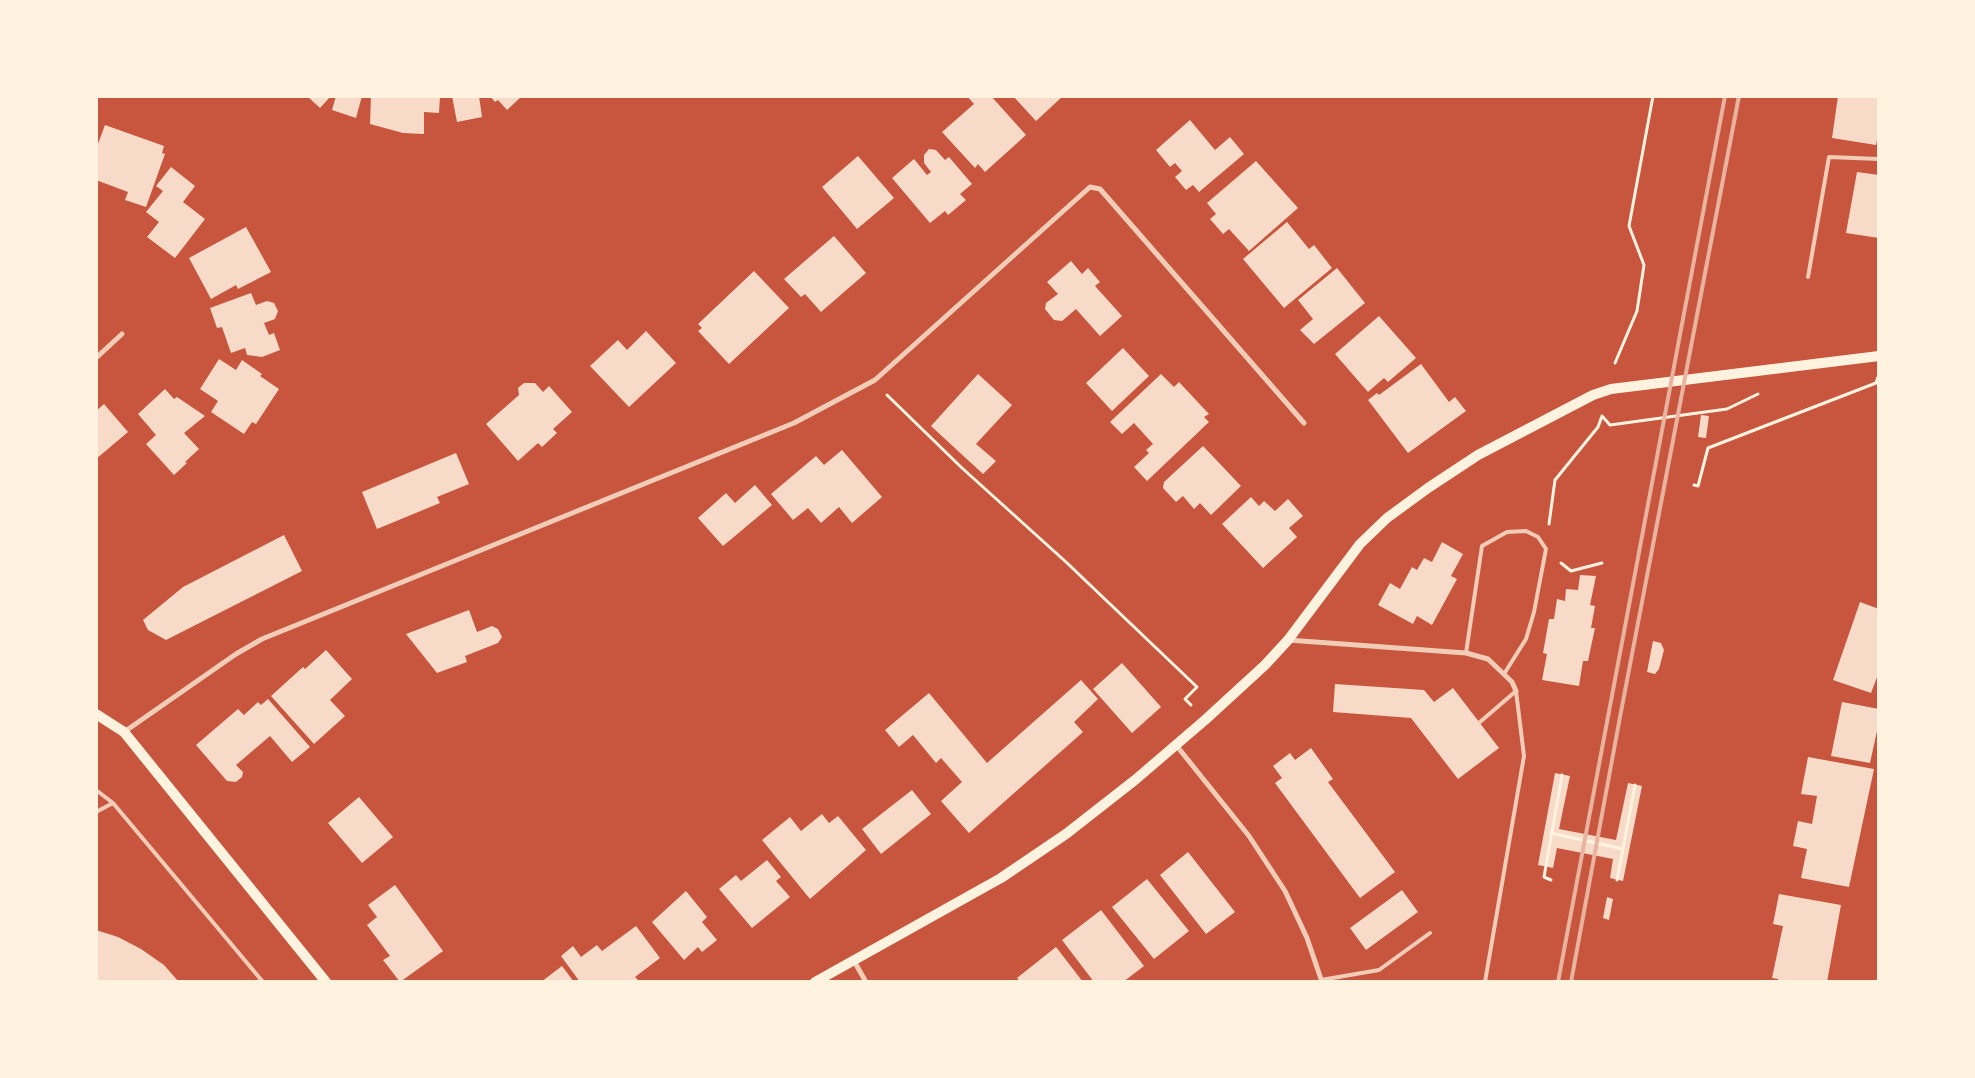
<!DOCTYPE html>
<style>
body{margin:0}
#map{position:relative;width:1975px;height:1078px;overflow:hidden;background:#c8553d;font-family:"Work Sans",sans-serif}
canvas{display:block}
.frame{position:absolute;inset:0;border:98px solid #fff3e0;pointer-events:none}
</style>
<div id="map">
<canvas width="1975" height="1078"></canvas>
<div class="frame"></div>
</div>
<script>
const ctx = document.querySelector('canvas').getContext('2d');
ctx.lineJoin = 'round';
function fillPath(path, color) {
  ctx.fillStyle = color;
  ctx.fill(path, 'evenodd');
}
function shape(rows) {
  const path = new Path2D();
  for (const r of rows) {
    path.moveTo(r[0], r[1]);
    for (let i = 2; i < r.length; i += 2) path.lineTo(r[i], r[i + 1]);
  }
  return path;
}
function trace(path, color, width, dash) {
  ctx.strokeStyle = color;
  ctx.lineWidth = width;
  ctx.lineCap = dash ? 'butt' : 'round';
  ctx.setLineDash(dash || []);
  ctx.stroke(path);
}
const building = shape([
 [307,96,331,96,320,108],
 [336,96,362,96,356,118,332,110],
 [371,96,440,96,439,113,424,112,424,134,403,133,370,124],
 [452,96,479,96,482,117,457,122],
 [490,96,522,96,507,110,498,100,495,102],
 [967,96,991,96,1026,135,985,172,978,164,975,168,942,132,974,104],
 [1013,96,1063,96,1036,121],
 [1838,96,1879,96,1879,129,1876,145,1832,138],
 [1190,120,1215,150,1230,137,1244,154,1199,192,1193,185,1186,190,1175,177,1182,171,1175,163,1170,167,1156,150],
 [105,125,164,146,162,153,165,154,146,207,125,200,128,192,96,180,96,149],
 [929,149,936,150,945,160,949,157,972,184,960,194,966,200,948,215,945,211,930,223,892,178,914,159,927,175,931,172,924,163,924,155],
 [858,156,894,198,857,229,822,187],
 [1256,161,1298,208,1249,251,1229,229,1223,234,1210,219,1216,214,1207,203],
 [171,167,195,186,183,202,205,219,175,258,147,237,159,222,146,212,163,191,156,186],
 [1857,172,1879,175,1879,238,1846,233],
 [1287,222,1309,249,1314,245,1332,268,1284,308,1243,259],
 [246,227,271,272,238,289,236,285,211,299,189,258],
 [834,236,866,273,821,312,805,294,801,297,784,279],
 [1071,261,1082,274,1088,268,1100,282,1095,286,1122,316,1100,336,1076,309,1062,321,1054,320,1045,309,1046,303,1058,294,1047,282],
 [1337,268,1365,303,1314,344,1300,330,1313,319,1298,300],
 [754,271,789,308,729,364,698,331,702,328,698,324],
 [251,293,256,305,267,301,274,303,278,311,275,319,264,323,269,335,274,333,280,350,262,357,247,355,245,348,231,353,222,327,217,328,210,308],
 [1379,316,1416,358,1388,382,1384,378,1368,392,1335,354],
 [646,331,676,363,629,407,590,366,618,340,627,350],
 [1123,348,1149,376,1112,411,1086,383],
 [219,359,236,370,242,360,262,374,260,376,279,389,256,424,252,422,244,434,211,412,218,401,200,389],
 [1421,364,1449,402,1455,397,1466,411,1408,453,1368,400,1377,393,1379,395],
 [978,374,1012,405,976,444,996,461,983,474,931,426],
 [1161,374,1174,387,1179,382,1209,414,1204,417,1209,422,1147,481,1134,467,1149,453,1146,450,1153,444,1134,423,1122,434,1110,422],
 [524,383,535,383,543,392,549,386,572,412,553,429,557,433,542,447,538,443,518,461,486,424,519,395,518,388],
 [165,389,174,399,177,397,205,416,184,433,199,449,185,462,187,463,174,475,146,444,156,435,138,414],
 [104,404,128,432,96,459,96,411],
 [1701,415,1709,416,1706,438,1698,437],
 [1203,446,1241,486,1211,515,1200,503,1194,509,1183,496,1176,502,1163,488,1164,482],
 [842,450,882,497,852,523,839,507,821,523,808,508,793,520,771,494,816,456,824,465],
 [456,453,469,484,437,497,440,503,377,529,362,492],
 [755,485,772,505,723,546,698,518,726,493,735,503],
 [1251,497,1259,506,1264,501,1275,511,1288,499,1303,516,1289,528,1297,537,1263,568,1222,524],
 [284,535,302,571,166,640,148,630,143,620,183,587],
 [1442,542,1463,554,1451,576,1457,579,1432,625,1417,616,1413,624,1378,605,1390,583,1400,589,1412,567,1417,570,1424,558,1432,562],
 [1580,575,1596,576,1590,605,1595,606,1591,628,1595,628,1588,661,1583,661,1579,686,1542,680,1547,654,1543,653,1549,619,1554,619,1557,599,1565,601,1566,589,1578,590],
 [1860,602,1879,609,1879,672,1871,693,1833,680],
 [469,610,477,632,492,626,498,629,502,637,498,643,465,656,467,662,437,673,406,634],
 [1653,641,1661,643,1664,650,1659,669,1655,674,1647,672],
 [326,650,352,679,330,700,345,716,314,744,271,696,303,667,305,669],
 [1122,663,1161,707,1132,733,1093,689],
 [1081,680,1098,699,1074,722,1083,732,969,833,941,801,962,782,941,758,936,763,913,735,899,747,885,730,929,693,987,763],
 [1335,684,1424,690,1434,702,1453,688,1499,748,1458,779,1411,718,1333,712],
 [268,699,310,747,292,762,270,736,236,765,243,772,242,777,236,782,227,781,196,745,238,709,244,715,258,702,261,705],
 [1842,702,1879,709,1879,722,1870,763,1831,756],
 [1311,748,1333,779,1328,782,1395,872,1360,898,1275,783,1282,778,1273,766,1290,753,1295,760],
 [1808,757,1874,769,1849,887,1801,878,1807,849,1793,846,1798,821,1812,824,1817,796,1801,794],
 [1555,773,1570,776,1559,829,1616,840,1628,783,1642,786,1623,881,1610,878,1613,859,1557,848,1553,868,1538,865],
 [912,790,931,814,881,854,862,829],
 [359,797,393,837,362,863,328,823],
 [822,814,829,823,838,816,866,850,810,899,762,840,790,817,801,831],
 [1188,852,1235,912,1206,934,1160,875],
 [767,860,781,877,776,881,790,897,752,928,719,889,736,875,741,881],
 [1147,879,1189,931,1154,959,1112,907],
 [395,885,443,951,400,982,383,960,390,956,367,925,377,917,368,905],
 [1402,890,1418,912,1366,950,1350,928],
 [686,891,707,917,702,922,717,940,702,952,698,947,684,960,652,922],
 [1779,894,1841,905,1827,982,1778,982,1778,979,1772,978,1783,926,1773,924],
 [1607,897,1613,899,1609,920,1603,918],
 [1101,910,1144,966,1123,982,1094,982,1062,940],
 [636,926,660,958,635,977,638,980,636,982,580,982,561,956,573,946,581,957,597,945,602,951],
 [96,930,118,937,141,949,164,965,179,982,96,982],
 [1056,947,1083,982,1020,982,1017,978],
 [562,966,574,982,541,982]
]);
const path = shape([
 [1615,363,1637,311,1644,265,1629,226,1653,96],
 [887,395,962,468,1066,562,1197,687,1185,699,1191,705],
 [1602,416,1610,425,1727,409,1758,394],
 [1694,485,1698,486,1708,448,1876,383,1878,377],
 [1549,524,1555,480,1598,427,1602,416],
 [1561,563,1571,571,1602,563],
 [1551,833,1623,849],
 [1551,880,1544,877,1562,775],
 [1617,880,1635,785]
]);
const service = shape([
 [1808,277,1829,157,1879,159],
 [1466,653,1482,546,1507,532,1526,531,1538,537,1546,549,1534,612,1526,639,1504,674],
 [1480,722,1516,691],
 [96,790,113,803,263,982],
 [96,812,113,803],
 [1321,980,1379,970,1430,933],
 [1485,982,1524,756,1516,691]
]);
const minor = shape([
 [96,358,122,334],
 [1288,640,1466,653,1488,659,1512,682,1516,691],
 [124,732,236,654,262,639,794,423,875,380,1090,187,1100,189,1304,423],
 [1176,745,1249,836,1285,891,1307,938,1322,982],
 [854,961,866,982]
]);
const secondary = shape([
 [96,714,124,732,326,982],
 [815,982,1001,878,1066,834,1135,780,1205,720,1265,665,1288,640,1360,544,1387,518,1428,488,1478,455,1593,395,1611,389,1879,356]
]);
const rail = shape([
 [1558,982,1725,96],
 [1571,982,1620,717,1739,96]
]);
fillPath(building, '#f7dbc8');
trace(path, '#fff3e0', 3);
trace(service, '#f1ccb7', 4);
trace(minor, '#f1ccb7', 5);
trace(secondary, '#fff3e0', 10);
trace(rail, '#e9b49f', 4);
</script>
